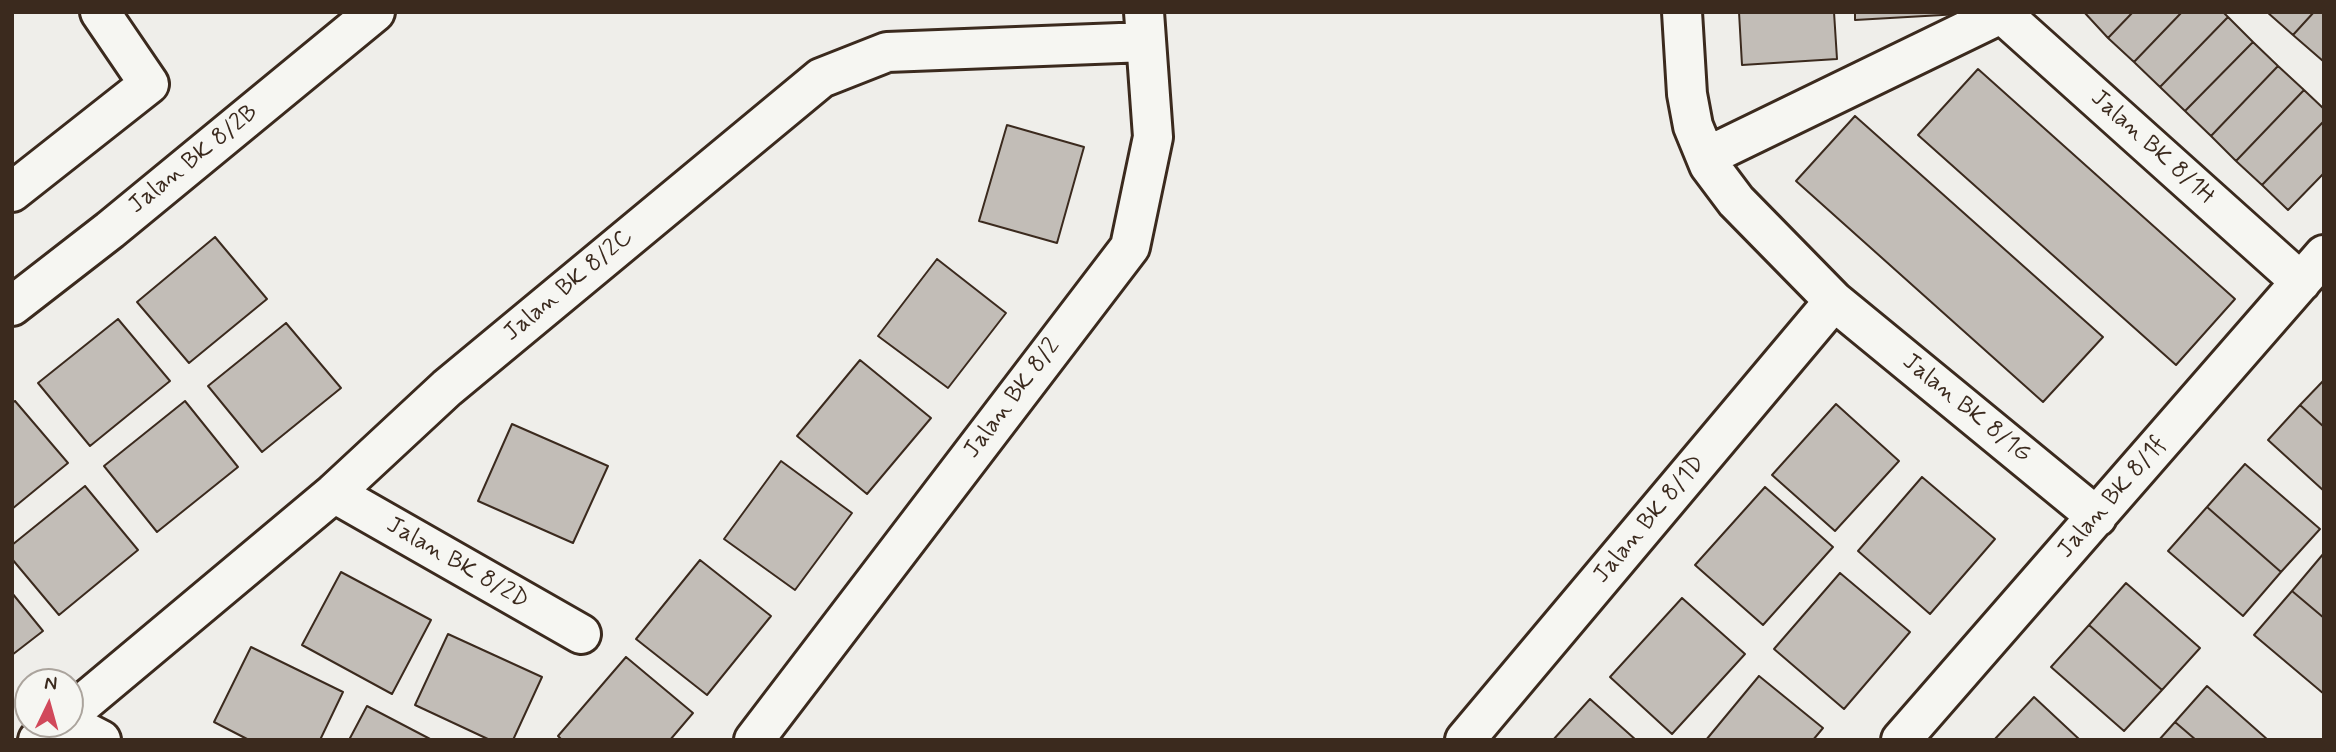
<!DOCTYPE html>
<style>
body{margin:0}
#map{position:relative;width:2336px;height:752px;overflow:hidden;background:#efeeea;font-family:Mynerve,sans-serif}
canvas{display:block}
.frame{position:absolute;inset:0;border:14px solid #3b2a1e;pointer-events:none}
.north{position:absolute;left:14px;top:668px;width:70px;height:70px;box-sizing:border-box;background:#f6f6f2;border:2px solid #aba49d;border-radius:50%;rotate:5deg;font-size:19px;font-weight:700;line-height:28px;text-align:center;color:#3b2a1e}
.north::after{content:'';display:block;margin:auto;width:24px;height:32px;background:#d1495b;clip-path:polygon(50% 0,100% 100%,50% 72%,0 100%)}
</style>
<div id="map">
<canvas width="2336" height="752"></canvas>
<div class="frame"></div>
<div class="north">N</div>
</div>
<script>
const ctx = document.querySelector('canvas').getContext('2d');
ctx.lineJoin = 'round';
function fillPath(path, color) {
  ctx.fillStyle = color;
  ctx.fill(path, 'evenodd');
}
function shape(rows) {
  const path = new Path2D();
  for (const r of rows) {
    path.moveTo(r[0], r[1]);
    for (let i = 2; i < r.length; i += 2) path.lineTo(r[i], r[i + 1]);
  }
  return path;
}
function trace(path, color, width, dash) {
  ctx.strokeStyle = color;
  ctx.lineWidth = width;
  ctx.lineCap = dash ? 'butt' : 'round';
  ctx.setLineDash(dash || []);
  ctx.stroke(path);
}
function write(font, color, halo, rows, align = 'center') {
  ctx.font = font + ' Mynerve,sans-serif';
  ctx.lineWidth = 5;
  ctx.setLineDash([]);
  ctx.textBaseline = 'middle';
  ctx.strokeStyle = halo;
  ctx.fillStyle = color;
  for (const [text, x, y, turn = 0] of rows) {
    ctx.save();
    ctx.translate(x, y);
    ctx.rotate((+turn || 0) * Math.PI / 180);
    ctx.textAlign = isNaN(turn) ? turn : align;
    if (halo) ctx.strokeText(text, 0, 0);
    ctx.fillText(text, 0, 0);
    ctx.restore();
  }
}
const building = shape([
 [1739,12,1834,12,1837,59,1742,65,1739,12],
 [1855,12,1960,12,1960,14,1855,20,1855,12],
 [2084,12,2133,12,2108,38,2084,12],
 [2133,12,2182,12,2134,62,2108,38,2133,12],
 [2182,12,2223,12,2228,17,2160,87,2134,62,2182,12],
 [2267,12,2314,12,2293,35,2267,12],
 [2314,12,2324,12,2323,61,2293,35,2314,12],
 [2228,17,2253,42,2185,111,2160,87,2228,17],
 [2253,42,2278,66,2211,136,2185,111,2253,42],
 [2278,66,2304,90,2236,161,2211,136,2278,66],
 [1978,69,2235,299,2176,365,1918,135,1978,69],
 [2304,90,2324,109,2324,121,2262,185,2236,161,2304,90],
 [1855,116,2103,337,2043,402,1796,181,1855,116],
 [2324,121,2324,173,2288,210,2262,185,2324,121],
 [1007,125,1084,147,1057,243,979,221,1007,125],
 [215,237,267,299,189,363,137,302,215,237],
 [937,259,1006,313,948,388,878,336,937,259],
 [118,319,170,381,90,446,38,383,118,319],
 [286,323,341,388,262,452,208,386,286,323],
 [860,360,931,418,867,494,797,436,860,360],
 [2324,380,2324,427,2300,405,2324,380],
 [15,401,68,463,12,509,12,403,15,401],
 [185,401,238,467,157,532,104,466,185,401],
 [1836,404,1899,461,1835,531,1772,475,1836,404],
 [2300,405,2324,427,2324,491,2268,440,2300,405],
 [512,424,608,466,573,543,478,501,512,424],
 [781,461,852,513,795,590,724,539,781,461],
 [2245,464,2320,529,2281,572,2207,507,2245,464],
 [1922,477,1995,539,1930,614,1858,551,1922,477],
 [85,486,138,550,59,615,12,559,12,545,85,486],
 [1765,487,1833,547,1763,625,1695,565,1765,487],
 [2207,507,2281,572,2243,616,2168,551,2207,507],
 [2324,553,2324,618,2292,591,2324,553],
 [700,560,771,616,707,695,636,639,700,560],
 [341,572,431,620,392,694,302,645,341,572],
 [1840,573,1910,632,1844,709,1774,649,1840,573],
 [2126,583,2200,648,2162,690,2089,625,2126,583],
 [2292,591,2324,618,2324,694,2254,635,2292,591],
 [12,593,43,631,12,655,12,593],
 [1682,598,1745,654,1672,734,1610,677,1682,598],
 [2089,625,2162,690,2124,731,2051,667,2089,625],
 [448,634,542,677,513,740,490,740,415,705,448,634],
 [251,647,343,692,320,740,249,740,214,722,251,647],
 [626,657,693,713,670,740,562,740,558,736,626,657],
 [1759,676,1823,728,1813,740,1706,740,1759,676],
 [2207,686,2268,740,2196,740,2175,722,2207,686],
 [2034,697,2080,740,1994,740,2034,697],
 [1590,699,1636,740,1553,740,1590,699],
 [367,706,432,740,349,740,367,706],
 [2175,722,2196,740,2159,740,2175,722]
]);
const minor = shape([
 [1682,12,1687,94,1693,126,1709,165,1736,201,1834,301,2097,517],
 [2008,12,2009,20,2301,282],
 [1706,157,2005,12],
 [12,192,149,84,100,12],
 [12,306,110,230,375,12],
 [334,493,581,634],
 [70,714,334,493,447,388,821,78,887,52,1146,42],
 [70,724,101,740],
 [38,740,58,724],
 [754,740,1130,247,1153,137,1144,12],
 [1465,740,1834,301],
 [1901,740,2324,255]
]);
const streetNames = [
 ["Jalan BK 8/1H",2152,148,42],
 ["Jalan BK 8/2B",194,160,-39],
 ["Jalan BK 8/2C",569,286,-40],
 ["Jalan BK 8/2",1013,399,-53],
 ["Jalan BK 8/1G",1966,409,39],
 ["Jalan BK 8/1f",2113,498,-49],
 ["Jalan BK 8/1D",1650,520,-50],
 ["Jalan BK 8/2D",457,564,30]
];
fillPath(building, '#c2bdb7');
trace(building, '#3b2a1e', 2);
trace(minor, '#3b2a1e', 44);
trace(minor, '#f6f6f2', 38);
write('24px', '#3b2a1e', '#f6f6f2', streetNames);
</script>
